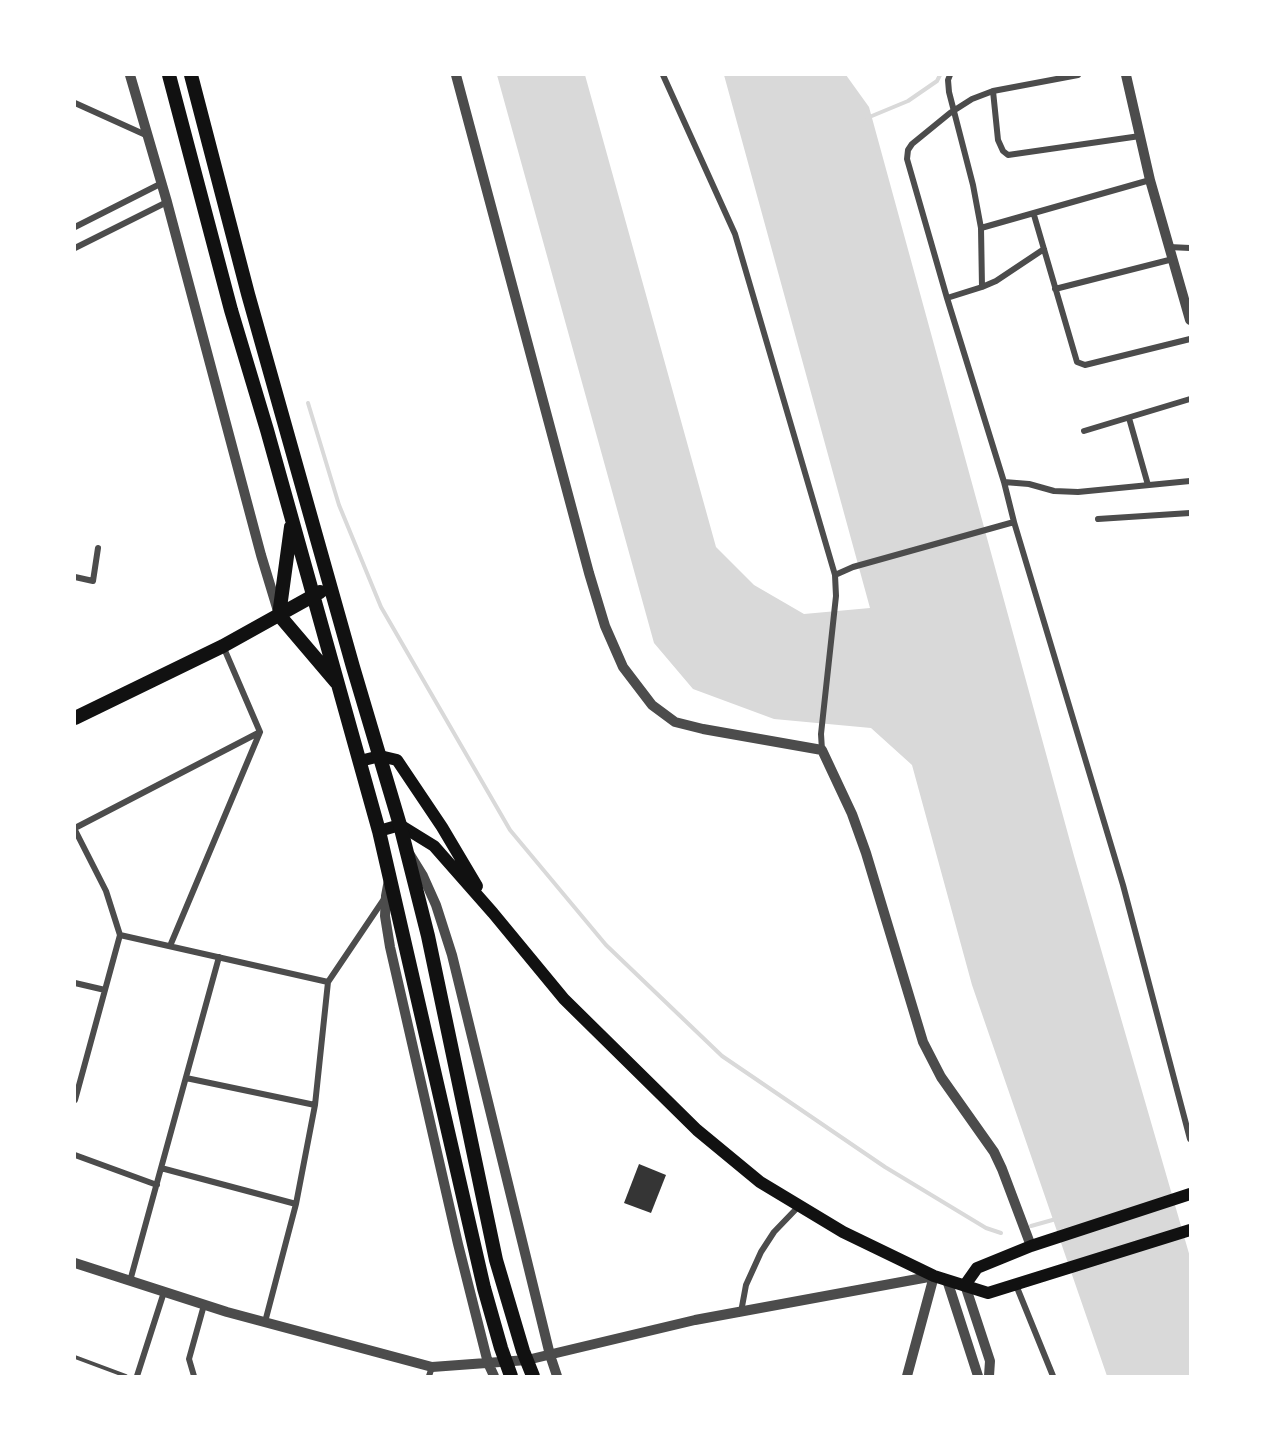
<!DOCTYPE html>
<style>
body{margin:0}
#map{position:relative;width:1265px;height:1451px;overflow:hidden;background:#fff;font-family:"Titillium Web",sans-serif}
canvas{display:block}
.frame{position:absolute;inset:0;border:76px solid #fff;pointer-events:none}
</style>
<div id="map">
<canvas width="1265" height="1451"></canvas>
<div class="frame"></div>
</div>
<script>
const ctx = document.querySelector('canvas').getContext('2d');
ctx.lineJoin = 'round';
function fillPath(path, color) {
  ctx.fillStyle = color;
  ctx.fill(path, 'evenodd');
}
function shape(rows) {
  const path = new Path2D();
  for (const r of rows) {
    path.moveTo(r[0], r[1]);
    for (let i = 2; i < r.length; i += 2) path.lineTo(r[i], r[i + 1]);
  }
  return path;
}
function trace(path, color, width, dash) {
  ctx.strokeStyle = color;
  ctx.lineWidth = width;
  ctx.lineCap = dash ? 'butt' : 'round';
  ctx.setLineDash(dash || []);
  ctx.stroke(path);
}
const water = shape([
 [497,75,585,75,716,547,754,585,804,614,870,608,724,75,846,75,869,107,1074,856,1190,1257,1190,1376,1107,1376,972,985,912,765,871,728,774,719,693,689,654,643]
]);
const stream = shape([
 [867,118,908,101,937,81,940,75],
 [308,403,339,505,381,607,510,830,606,945,722,1056,885,1167,986,1228,1001,1233],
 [1031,1226,1056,1219]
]);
const building = shape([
 [639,1164,666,1175,651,1213,624,1203]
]);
const service = shape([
 [75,1357,126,1376]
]);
const minor = shape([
 [663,75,735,234,835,575],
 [950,75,948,80,949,92,973,185,981,228,982,287],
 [993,91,998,140,1003,151,1008,155,1140,136],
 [75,103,148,136],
 [1034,215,1077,362,1085,365,1190,339],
 [75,227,162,183],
 [981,228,1150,180],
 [1169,247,1190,248],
 [75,248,167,202],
 [1055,289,1173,259],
 [947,298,982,287,996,281,1044,249],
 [1129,418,1148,485],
 [1084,431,1190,399],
 [1004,482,1029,484,1054,491,1078,492,1190,481],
 [1098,519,1190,513],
 [1014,522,1004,482,947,298,907,159,908,150,912,144,950,113,972,99,993,91,1078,75],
 [75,577,93,581,98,548],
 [822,750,821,734,836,596,835,575,853,567,1014,522,1123,885,1190,1139],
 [75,828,260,732],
 [75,830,106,891,120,935,75,1100],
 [120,935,328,982],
 [170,946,260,732,223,646],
 [75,983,105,990],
 [186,1078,315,1105],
 [75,1155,157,1185],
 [161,1168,296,1204],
 [130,1281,219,957],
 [1016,1285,1053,1376],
 [741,1312,746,1285,761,1252,774,1232,799,1206],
 [265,1322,296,1204,315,1105,328,982,384,899],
 [137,1376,164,1292],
 [194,1376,189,1359,204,1305],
 [429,1376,432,1367]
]);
const tertiary = shape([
 [130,75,167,202,261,555,278,611],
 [456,75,589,573,605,626,623,667,652,705,675,722,703,729,822,750,852,814,866,853,923,1042,941,1077,994,1152,1002,1169,1031,1246],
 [1126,75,1150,180,1190,320],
 [410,855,423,876,436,905,452,955,550,1355,557,1376],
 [389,880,386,896,385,916,390,947,458,1244,488,1363,494,1376],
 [75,1263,227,1312,432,1367,527,1360,695,1320,934,1276,907,1376],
 [947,1280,978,1376],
 [965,1285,990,1361,989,1376]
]);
const secondary = shape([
 [360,761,380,756,397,760,442,827,477,886],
 [379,831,400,825,434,846,493,913,564,999,697,1130,760,1182,843,1232,934,1276,988,1293,1190,1230],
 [965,1285,977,1268,1031,1246,1190,1194]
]);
const trunk = shape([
 [169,75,231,310,267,430,379,831,484,1288,501,1348,511,1376],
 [191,75,248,294,353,667,400,825,428,936,496,1260,523,1351,533,1376],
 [291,527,279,615,336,682],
 [75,718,223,646,320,592]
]);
fillPath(water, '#d9d9d9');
trace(stream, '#d9d9d9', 4);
fillPath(building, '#353535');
trace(service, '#4c4c4c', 4);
trace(minor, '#4c4c4c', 6);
trace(tertiary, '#4c4c4c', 10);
trace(secondary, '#111', 12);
trace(trunk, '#111', 14);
</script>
